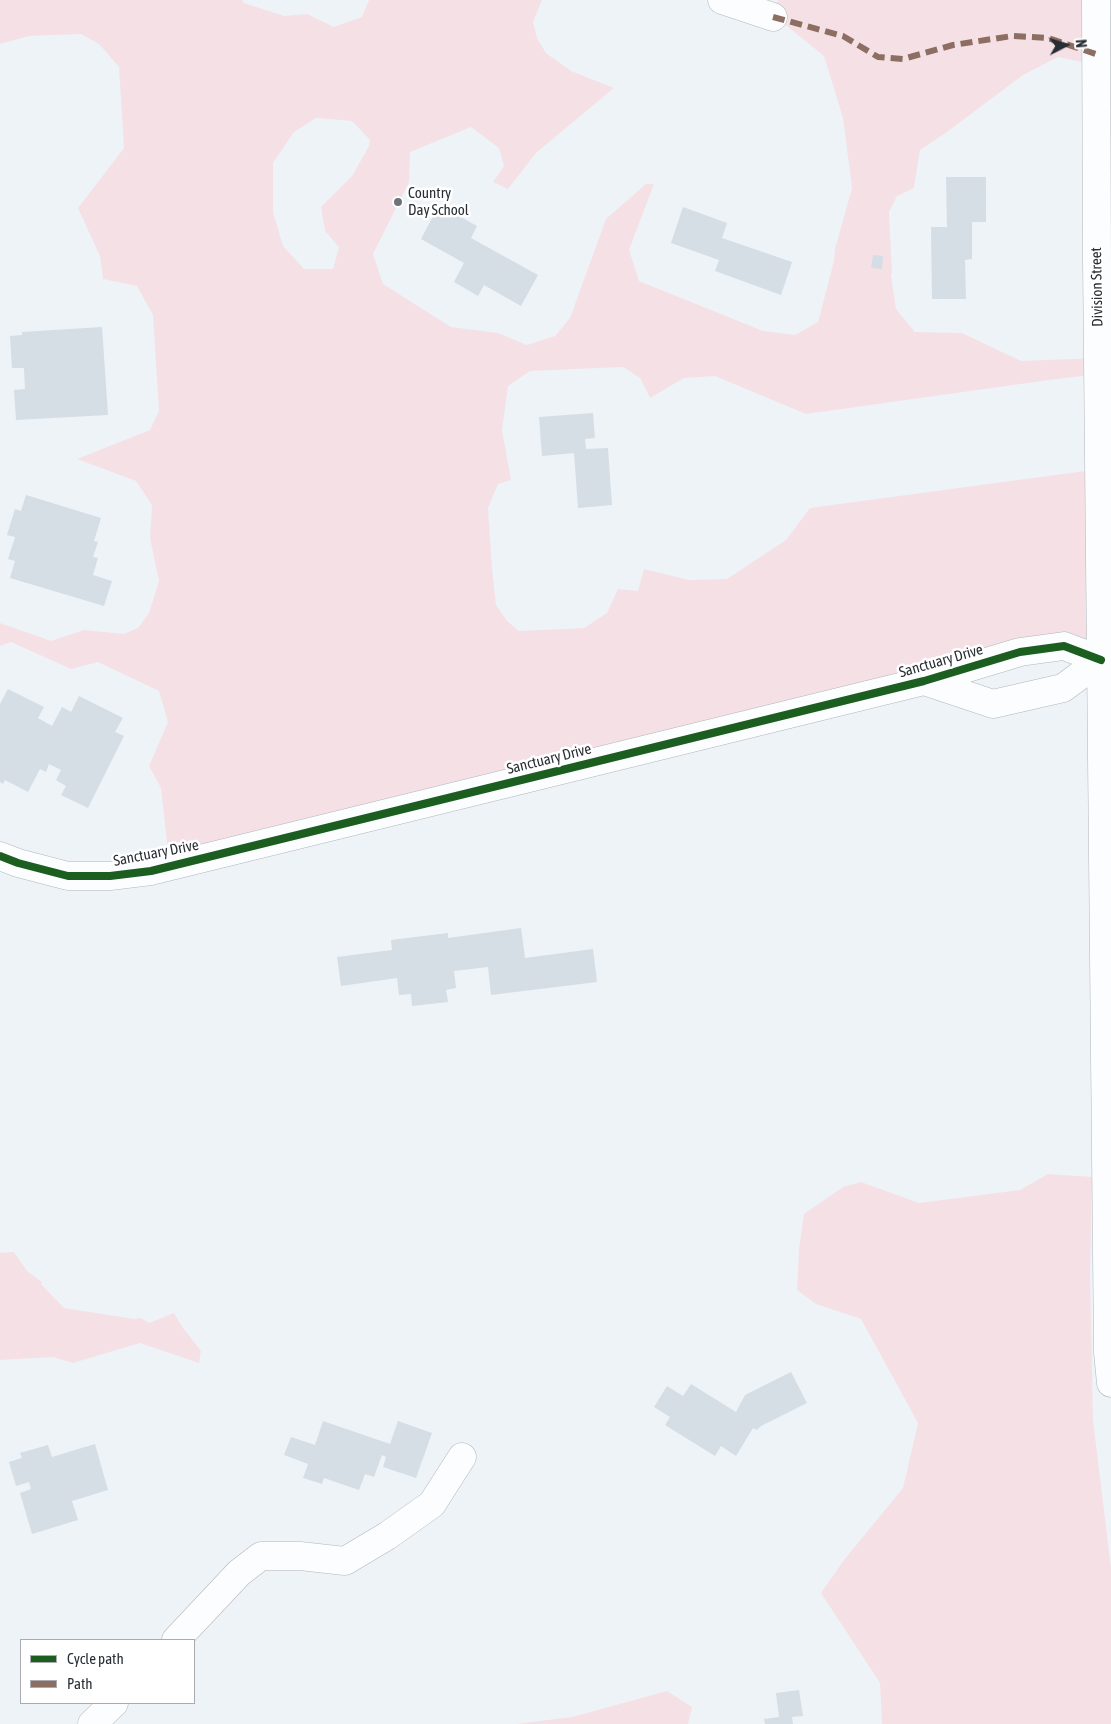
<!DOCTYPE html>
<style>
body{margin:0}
#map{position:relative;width:1111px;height:1724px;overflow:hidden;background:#eef3f8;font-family:"Asap Condensed",sans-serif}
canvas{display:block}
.legend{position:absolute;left:20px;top:1639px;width:175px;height:65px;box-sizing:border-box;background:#fff;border:1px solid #a9abae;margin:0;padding:6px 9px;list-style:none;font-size:15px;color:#282e34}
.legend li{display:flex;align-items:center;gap:10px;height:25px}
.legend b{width:25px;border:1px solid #a9abae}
.north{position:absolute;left:1041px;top:20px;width:50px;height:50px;-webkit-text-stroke:4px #fff;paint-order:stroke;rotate:85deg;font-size:14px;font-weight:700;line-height:20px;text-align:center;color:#282e34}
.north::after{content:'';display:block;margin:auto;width:18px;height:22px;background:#282e34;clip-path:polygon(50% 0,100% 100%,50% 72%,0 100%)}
</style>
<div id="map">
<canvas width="1111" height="1724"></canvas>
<ul class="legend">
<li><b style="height:6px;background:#1b5e20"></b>Cycle path</li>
<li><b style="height:6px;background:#8d6e63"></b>Path</li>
</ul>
<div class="north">N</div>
</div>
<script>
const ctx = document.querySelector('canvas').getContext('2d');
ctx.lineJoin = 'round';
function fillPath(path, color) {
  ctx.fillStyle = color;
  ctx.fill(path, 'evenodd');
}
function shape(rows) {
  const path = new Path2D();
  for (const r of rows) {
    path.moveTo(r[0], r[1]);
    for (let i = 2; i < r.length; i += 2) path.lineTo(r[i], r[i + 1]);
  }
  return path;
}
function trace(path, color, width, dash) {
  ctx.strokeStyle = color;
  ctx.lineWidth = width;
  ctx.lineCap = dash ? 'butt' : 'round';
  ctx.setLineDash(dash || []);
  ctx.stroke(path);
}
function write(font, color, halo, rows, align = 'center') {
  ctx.font = font + ' "Asap Condensed",sans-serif';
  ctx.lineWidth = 5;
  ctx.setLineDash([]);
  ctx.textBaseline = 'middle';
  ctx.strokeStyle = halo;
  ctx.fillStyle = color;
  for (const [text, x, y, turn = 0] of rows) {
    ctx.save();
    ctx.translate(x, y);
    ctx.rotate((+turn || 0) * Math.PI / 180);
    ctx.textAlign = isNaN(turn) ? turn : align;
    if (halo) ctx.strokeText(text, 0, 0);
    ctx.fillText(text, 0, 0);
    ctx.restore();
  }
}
const green = shape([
 [0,0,242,0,244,3,284,16,307,14,334,27,362,17,369,0,542,0,533,22,537,38,546,53,571,71,614,88,536,153,508,189,493,182,504,166,499,148,471,127,410,152,409,182,373,254,383,284,451,327,498,333,527,345,555,336,570,318,606,219,646,184,654,184,629,250,639,281,763,331,795,335,818,322,834,261,835,249,852,188,843,118,824,56,767,10,779,0,1086,0,1087,63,1058,57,1023,75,947,132,920,150,914,188,897,196,889,212,892,273,891,275,896,309,915,332,962,333,1021,361,1097,358,1100,374,1049,380,806,414,715,376,684,378,650,398,640,378,623,367,530,371,508,386,502,430,511,480,498,484,488,508,492,568,496,605,507,621,519,631,584,628,607,613,618,589,638,591,644,569,689,580,727,579,786,540,810,508,1100,469,1103,643,178,853,168,852,161,788,149,766,168,722,159,691,98,662,71,669,11,642,0,646,0,623,51,641,84,630,124,634,138,628,149,613,159,581,150,538,152,505,136,481,77,459,150,430,159,411,153,315,137,286,103,279,100,256,78,208,124,148,119,67,99,44,81,34,29,36,0,44],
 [316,118,352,121,370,140,369,146,352,176,321,207,325,231,339,247,333,269,304,269,283,246,273,212,273,163,294,132],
 [1048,1174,1092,1177,1090,1273,1093,1420,1111,1568,1111,1724,882,1724,880,1683,821,1593,844,1560,903,1488,918,1423,861,1319,816,1304,797,1290,799,1248,804,1214,843,1187,861,1182,919,1203,1020,1190],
 [14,1252,27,1271,42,1282,41,1284,64,1308,134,1319,141,1318,149,1323,174,1313,183,1328,201,1351,199,1363,140,1343,73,1363,53,1357,0,1360,0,1253],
 [667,1691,692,1707,688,1724,516,1724,572,1717]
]);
const building = shape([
 [946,177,986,177,986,222,972,222,972,259,965,260,966,299,932,299,931,227,947,227],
 [439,205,477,226,471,238,538,275,521,306,484,285,478,296,454,282,464,263,421,239],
 [683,207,727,223,722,238,792,262,781,295,715,271,719,260,671,243],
 [873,255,883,256,882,269,871,268],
 [102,327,108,415,16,420,14,390,25,389,24,368,12,368,10,336,22,335,22,332],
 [593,413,595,438,585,439,586,449,608,448,612,505,578,508,574,453,542,456,539,417],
 [26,495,101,518,94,541,98,542,93,557,98,558,93,575,112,581,104,606,10,578,15,561,8,559,15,537,7,535,15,509,21,511],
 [8,689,44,707,38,718,52,726,62,707,71,712,79,696,123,718,115,732,124,736,88,808,61,795,66,786,56,780,61,770,49,764,46,772,40,769,28,792,5,780,3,784,0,782,0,704],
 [521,928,525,958,593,949,597,982,491,995,488,967,454,971,456,988,446,990,448,1002,412,1006,411,994,399,995,397,978,341,986,337,957,392,950,391,940,448,933,448,938],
 [791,1372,807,1403,761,1426,757,1430,753,1428,736,1456,721,1446,715,1456,665,1425,670,1417,654,1407,667,1386,683,1396,691,1384,736,1412,745,1395],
 [323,1421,390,1444,398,1421,432,1433,416,1478,383,1467,386,1457,382,1455,374,1477,365,1474,359,1490,324,1478,322,1484,303,1478,308,1464,284,1455,291,1437,315,1445],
 [95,1444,108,1490,72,1501,78,1520,32,1534,20,1493,31,1489,29,1482,16,1486,9,1462,22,1458,20,1453,48,1445,52,1457],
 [799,1690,803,1716,792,1717,793,1724,765,1724,764,1719,779,1717,776,1693]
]);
const minor = shape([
 [722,0,773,17],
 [924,681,993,704,1063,688,1101,660],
 [0,856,18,863,68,876,110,876,151,871,924,681,1020,652,1064,646,1101,660],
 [176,1640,239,1573,261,1556,300,1556,345,1561,387,1536,432,1504,462,1457],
 [92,1724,114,1703]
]);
const major = shape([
 [1096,0,1097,261,1108,1352,1111,1383]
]);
const quiet = shape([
 [773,17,843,36,878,57,903,59,953,45,1012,36,1048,38,1096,54]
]);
const cycleway = shape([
 [0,856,18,863,68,876,110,876,151,871,924,681,1020,652,1064,646,1101,660]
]);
const markers = [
 [398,202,5,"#6d7379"]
];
const poiNames = [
 ["Country",408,193],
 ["Day School",408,210]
];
const streetNames = [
 ["Division Street",1097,287,-91],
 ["Sanctuary Drive",941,661,-16],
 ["Sanctuary Drive",549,759,-14],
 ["Sanctuary Drive",156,853,-11]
];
fillPath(green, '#f5e1e5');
fillPath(building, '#d5dde5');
trace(minor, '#b1b6bc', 29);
trace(major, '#b1b6bc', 29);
trace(minor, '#fcfdfe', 28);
trace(major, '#fcfdfe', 28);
trace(quiet, '#8d6e63', 6, [12, 6]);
trace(cycleway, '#1b5e20', 8);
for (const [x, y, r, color] of markers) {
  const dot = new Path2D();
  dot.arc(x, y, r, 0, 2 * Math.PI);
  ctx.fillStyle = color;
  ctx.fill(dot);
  trace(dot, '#fff', 2);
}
write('15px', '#282e34', '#fff', poiNames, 'left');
write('15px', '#282e34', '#fff', streetNames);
</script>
